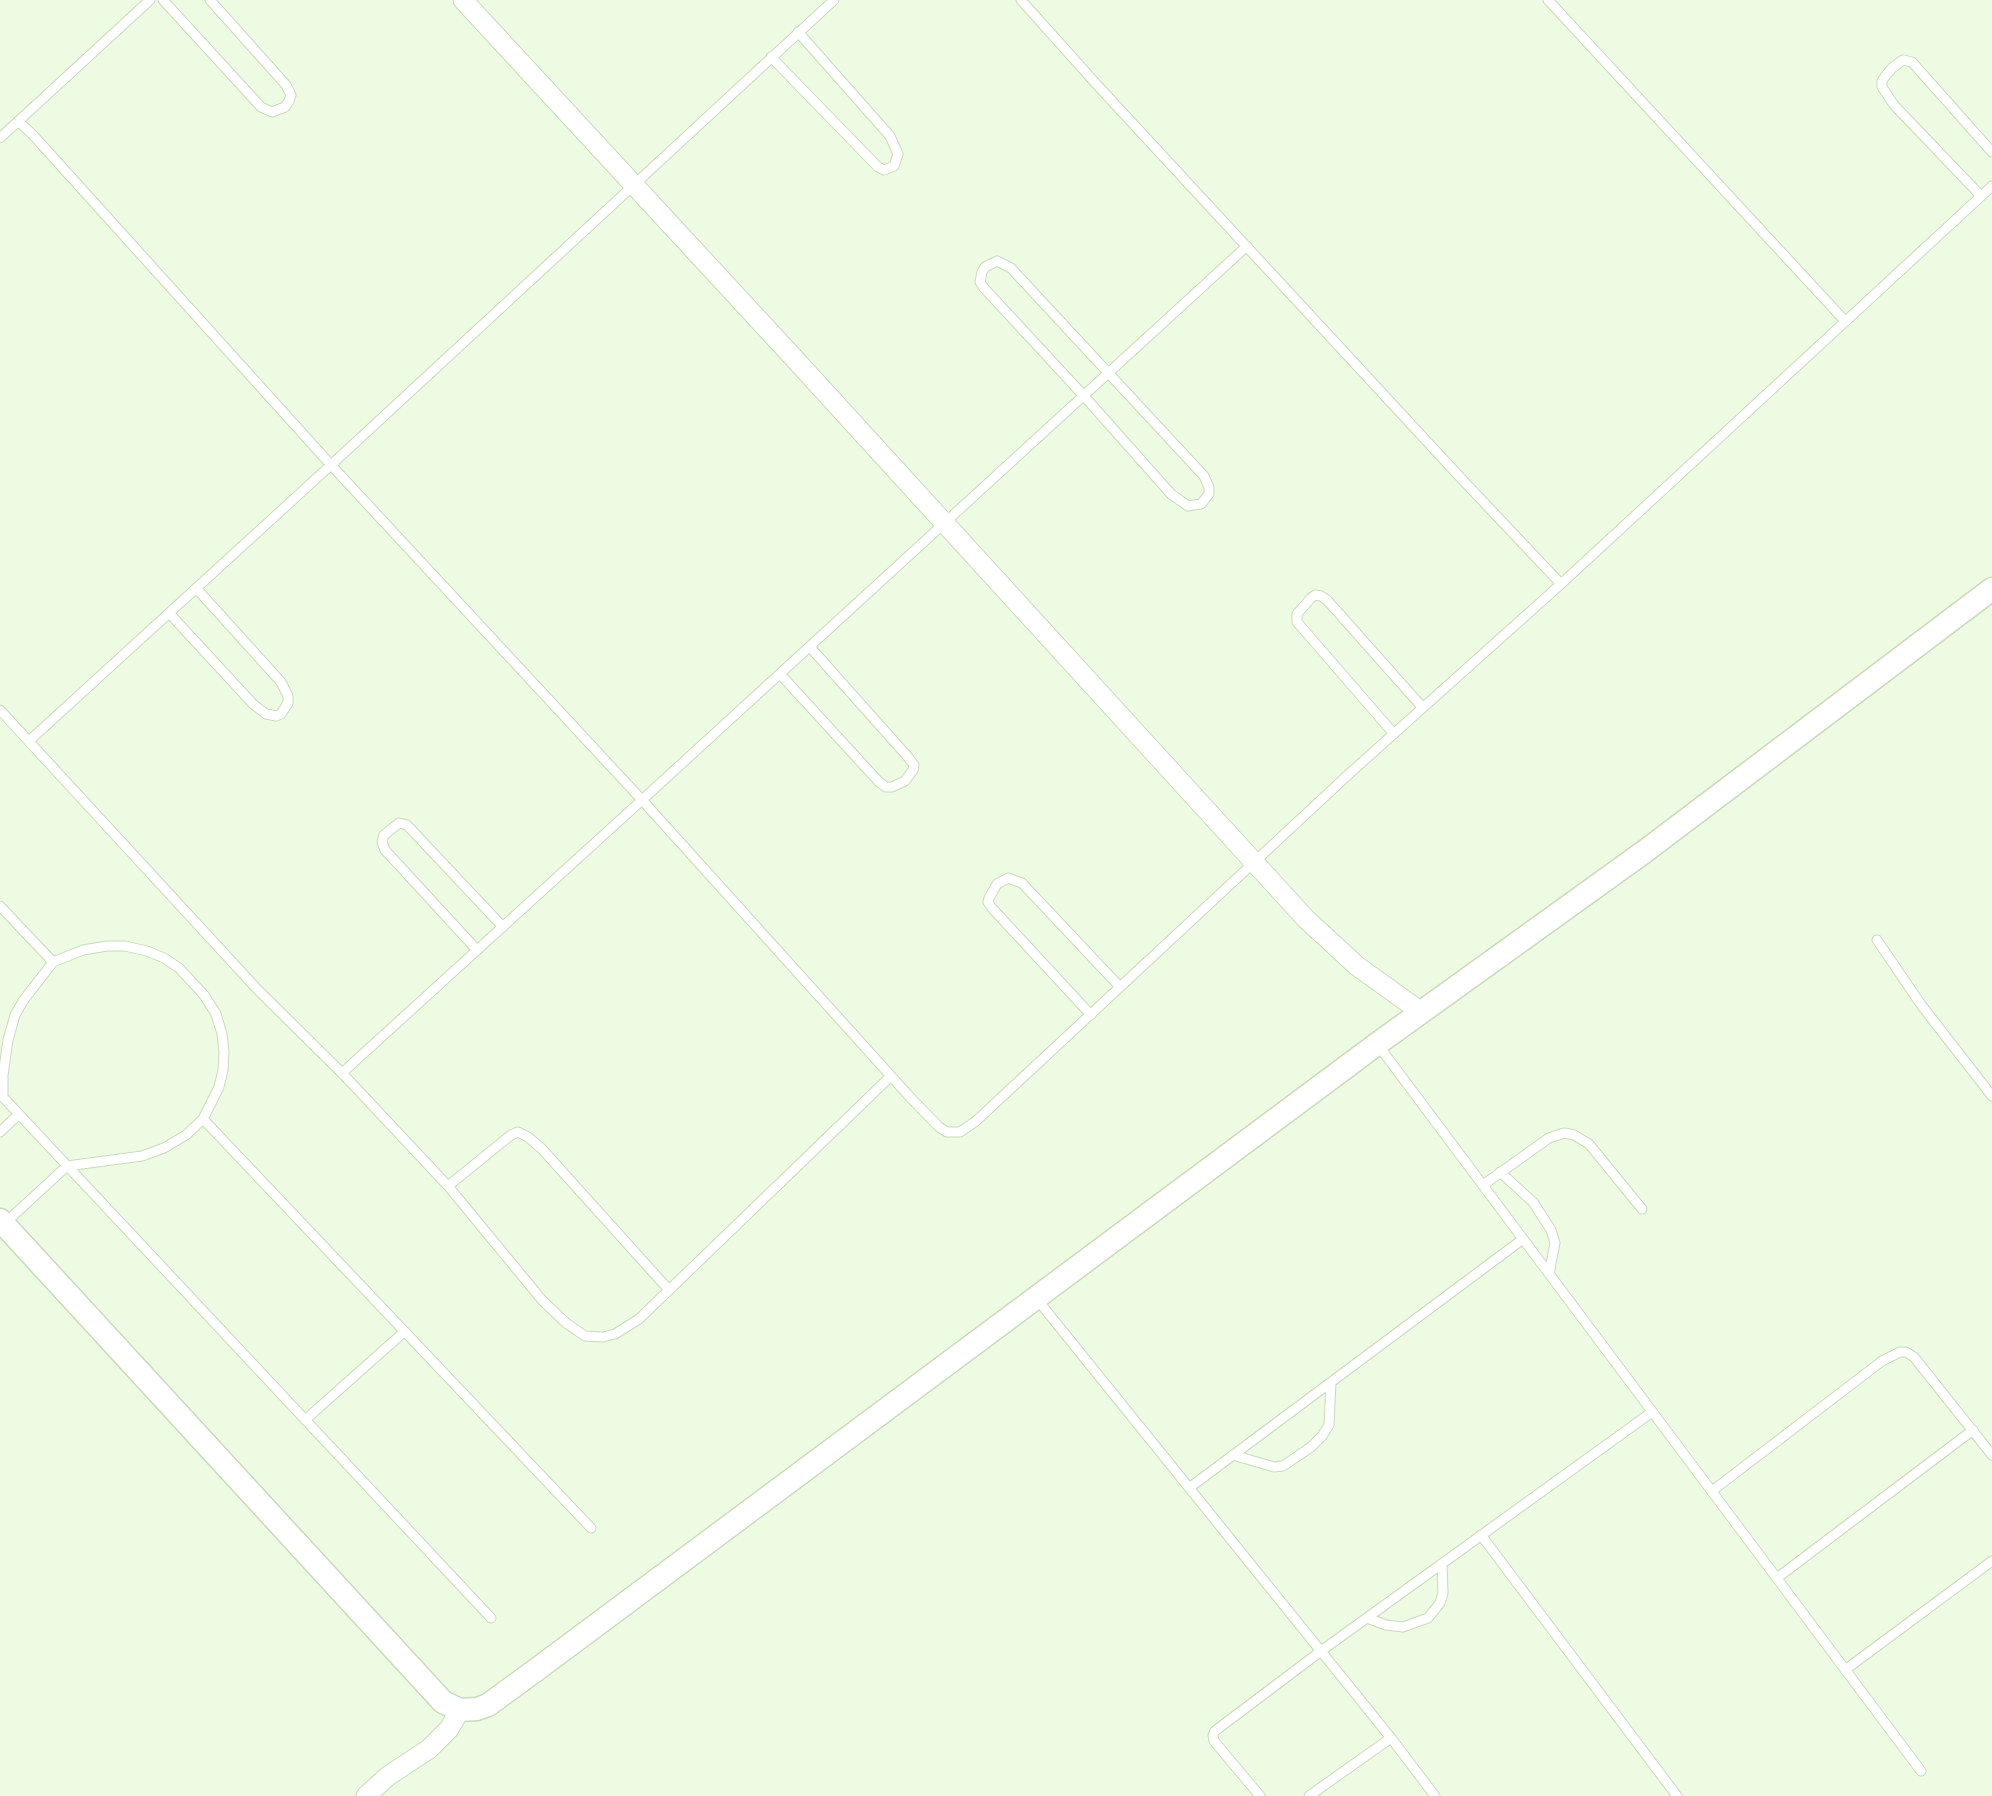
<!DOCTYPE html>
<style>
body{margin:0}
canvas{display:block;background:#edfbe3}
</style>
<canvas width="1992" height="1796"></canvas>
<script>
const ctx = document.querySelector('canvas').getContext('2d');
ctx.lineJoin = 'round';
function shape(rows) {
  const path = new Path2D();
  for (const r of rows) {
    path.moveTo(r[0], r[1]);
    for (let i = 2; i < r.length; i += 2) path.lineTo(r[i], r[i + 1]);
  }
  return path;
}
function trace(path, color, width, dash) {
  ctx.strokeStyle = color;
  ctx.lineWidth = width;
  ctx.lineCap = dash ? 'butt' : 'round';
  ctx.setLineDash(dash || []);
  ctx.stroke(path);
}
const service = shape([
 [163,0,261,107,272,112,285,107,289,101,291,95,286,85,210,0],
 [1021,0,1099,87,1458,475,1561,584],
 [1548,0,1845,321],
 [771,57,878,167,884,170,894,166,898,154,890,136,798,32],
 [18,121,33,135,331,465,29,741],
 [0,138,150,0],
 [1981,196,1894,105,1882,87,1882,81,1886,75,1892,68,1903,60,1912,62,1992,152],
 [1247,246,642,800,909,1096,939,1127,947,1132,960,1132,976,1121,1350,773,1561,584,1992,186],
 [997,261,1011,268,1023,281,1204,476,1209,487,1209,494,1201,504,1188,506,1171,494,1084,396,984,288,980,282,982,272,985,267,997,261],
 [169,613,253,704,266,714,276,716,281,714,288,703,288,696,281,682,196,588],
 [780,674,879,782,886,787,892,787,905,781,913,770,914,765,908,757,810,647],
 [0,710,257,989,342,1073,448,1186,542,1300,566,1323,585,1336,603,1337,615,1334,639,1319,891,1076],
 [1394,734,1297,622,1297,614,1311,598,1315,595,1321,596,1327,600,1423,708],
 [0,906,53,962],
 [1877,940,1922,1006,1992,1096],
 [477,950,385,850,382,842,384,835,399,823,407,825,503,927],
 [1091,1015,991,907,988,902,989,898,997,884,1008,878,1022,883,1120,987],
 [1378,1045,1921,1771],
 [342,1073,642,800,331,465,834,0],
 [0,1094,491,1618],
 [3,1097,3,1075,8,1040,15,1015,23,1001,53,962,83,950,107,946,125,946,147,951,164,958,179,968,204,995,216,1014,222,1034,224,1052,223,1070,219,1087,203,1119,186,1135,164,1148,142,1156,67,1166,4,1224],
 [203,1119,591,1528],
 [0,1132,18,1115],
 [1500,1172,1533,1202,1551,1230,1555,1243,1549,1274],
 [1483,1185,1549,1138,1564,1133,1574,1135,1589,1144,1642,1209],
 [448,1186,511,1135,518,1132,528,1137,542,1149,669,1290],
 [1036,1298,1391,1738,1435,1796],
 [305,1420,404,1332],
 [1233,1455,1274,1467,1283,1466,1311,1447,1322,1436,1329,1425,1331,1382],
 [1189,1488,1523,1239],
 [1712,1491,1882,1361,1900,1352,1906,1352,1914,1357,1992,1455],
 [1481,1535,1677,1796],
 [1777,1578,1973,1430],
 [1367,1618,1386,1625,1403,1627,1428,1618,1440,1603,1443,1593,1442,1564],
 [1845,1670,1992,1561],
 [1260,1796,1214,1741,1213,1735,1215,1731,1321,1651,1652,1412],
 [1309,1796,1391,1738]
]);
const minor = shape([
 [463,0,792,356,1306,919,1357,966,1421,1012],
 [366,1796,388,1776,429,1749,449,1729,460,1710]
]);
const tertiary = shape([
 [0,1220,443,1702,460,1710,477,1709,488,1705,536,1670,1377,1044,1644,852,1992,589]
]);
trace(service, '#cbd9bb', 11);
trace(minor, '#cbd9bb', 21);
trace(tertiary, '#cbd9bb', 25);
trace(service, '#fff', 9);
trace(minor, '#fff', 19);
trace(tertiary, '#fff', 22);
</script>
